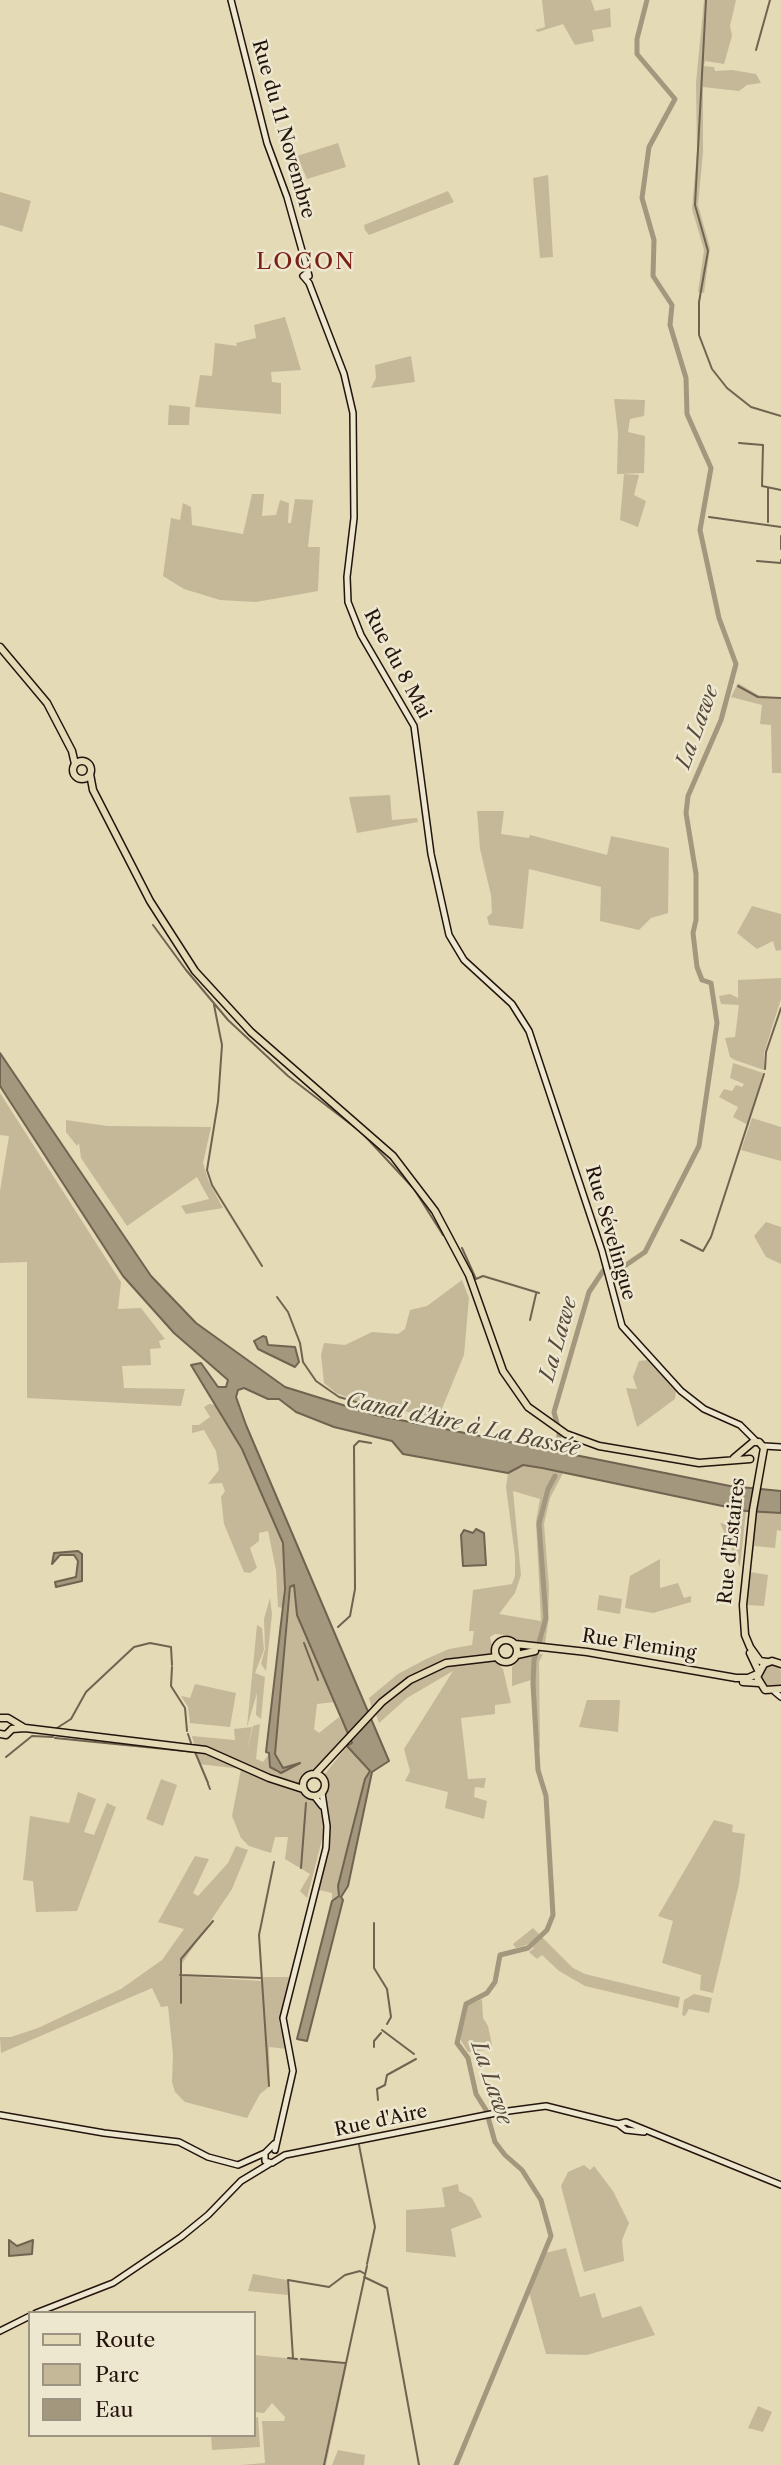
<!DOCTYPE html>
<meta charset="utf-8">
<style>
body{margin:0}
#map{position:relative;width:781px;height:2465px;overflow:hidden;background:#e4dab6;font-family:"Libre Caslon Text",serif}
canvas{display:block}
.legend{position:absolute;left:28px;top:2311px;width:228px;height:126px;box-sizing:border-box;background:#ede7d0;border:2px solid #9d9382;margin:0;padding:9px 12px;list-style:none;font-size:21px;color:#25140d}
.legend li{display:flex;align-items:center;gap:14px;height:35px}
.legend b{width:35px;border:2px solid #9d9382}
</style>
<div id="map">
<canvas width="781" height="2465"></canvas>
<ul class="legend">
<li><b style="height:9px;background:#e4dab6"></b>Route</li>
<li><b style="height:19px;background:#c4b899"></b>Parc</li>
<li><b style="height:19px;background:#a3977d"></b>Eau</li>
</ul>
</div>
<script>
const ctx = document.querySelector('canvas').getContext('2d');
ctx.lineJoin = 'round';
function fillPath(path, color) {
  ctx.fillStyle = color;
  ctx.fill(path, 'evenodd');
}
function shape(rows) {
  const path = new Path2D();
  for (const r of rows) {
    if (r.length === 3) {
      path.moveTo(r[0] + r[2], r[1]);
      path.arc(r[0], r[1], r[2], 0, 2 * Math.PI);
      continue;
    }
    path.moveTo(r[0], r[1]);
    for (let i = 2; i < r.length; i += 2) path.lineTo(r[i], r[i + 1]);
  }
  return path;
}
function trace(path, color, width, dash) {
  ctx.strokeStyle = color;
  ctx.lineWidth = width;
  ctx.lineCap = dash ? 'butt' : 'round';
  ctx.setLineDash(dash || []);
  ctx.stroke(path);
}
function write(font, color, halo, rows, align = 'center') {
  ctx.font = font + ' "Libre Caslon Text",serif';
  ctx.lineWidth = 5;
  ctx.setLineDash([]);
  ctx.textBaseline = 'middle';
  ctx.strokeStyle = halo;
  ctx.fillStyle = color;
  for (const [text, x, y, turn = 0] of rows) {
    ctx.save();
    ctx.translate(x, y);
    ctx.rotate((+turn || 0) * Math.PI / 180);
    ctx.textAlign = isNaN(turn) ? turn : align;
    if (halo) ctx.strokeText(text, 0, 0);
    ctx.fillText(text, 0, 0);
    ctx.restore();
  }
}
const green = shape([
 [542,0,591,0,595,11,610,8,611,27,592,30,594,41,575,45,563,24,538,32,535,30,545,27],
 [704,0,736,0,730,26,732,36,724,64,705,61,704,66,714,67,715,71,732,70,756,74,761,83,747,85,739,91,703,87,703,152,698,205,710,248,704,293,698,292,704,250,692,209,697,151,696,83],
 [338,143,346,167,307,179,297,156],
 [548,175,553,257,540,258,533,178],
 [448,191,454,202,369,235,365,230,364,225],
 [0,192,31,201,22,232,0,225],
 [285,317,301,370,271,372,272,382,281,383,281,414,195,407,200,375,212,376,215,343,237,346,236,343,256,338,254,325],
 [411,356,415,382,371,388,376,378,375,365],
 [614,399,645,400,644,416,630,419,628,432,645,436,644,473,617,474,618,433],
 [169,405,190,407,189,425,168,425],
 [624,474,639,475,634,495,646,501,638,527,620,520],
 [252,494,264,494,262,516,276,515,280,500,289,503,288,523,291,523,295,499,313,500,308,547,320,547,318,591,256,602,220,600,184,589,163,576,171,518,180,520,183,503,191,507,192,525,243,534],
 [738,683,758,695,781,699,781,773,772,773,771,725,760,724,762,705,731,697],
 [390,795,392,820,417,818,418,822,357,833,349,797],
 [477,811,504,811,501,834,529,838,530,835,607,855,611,836,669,848,668,913,651,918,639,930,600,921,601,887,529,869,523,929,489,925,487,917,492,913,491,895,480,849],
 [752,906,781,914,781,950,776,951,773,941,757,949,737,933],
 [781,978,781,999,764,1053,764,1070,735,1060,730,1057,725,1038,735,1037,739,1005,721,1004,719,996,730,994,738,998,738,980],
 [733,1063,763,1073,748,1125,733,1117,738,1107,719,1097,724,1089,732,1091,736,1085,742,1087,744,1084,730,1078],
 [0,1093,121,1282,118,1309,141,1308,165,1339,159,1341,161,1348,150,1349,151,1365,122,1366,124,1388,185,1389,181,1406,27,1398,27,1262,0,1263,0,1191,9,1136,0,1135],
 [752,1118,781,1127,781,1161,741,1150],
 [66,1120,107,1126,211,1127,203,1163,209,1182,223,1208,186,1214,181,1206,209,1199,197,1177,127,1226,81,1158,79,1143,77,1146,66,1132],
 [766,1222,781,1227,781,1264,766,1257,754,1236],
 [462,1280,469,1298,464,1355,438,1418,359,1402,336,1393,324,1383,321,1355,324,1343,345,1345,372,1332,398,1334,405,1329,410,1310,427,1306],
 [648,1360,676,1390,675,1399,637,1427,626,1388,637,1389,633,1377,639,1361],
 [209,1404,216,1405,223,1414,242,1449,278,1530,285,1555,283,1608,278,1607,276,1570,268,1531,259,1533,259,1541,250,1548,257,1568,250,1573,244,1572,224,1524,221,1497,225,1491,222,1483,208,1484,219,1470,216,1451,204,1430,192,1433,192,1425,199,1425,210,1417,204,1407],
 [523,1465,563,1473,550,1498,544,1524,549,1588,548,1623,545,1644,520,1643,506,1635,495,1634,490,1637,496,1661,503,1669,511,1703,495,1705,495,1714,461,1718,468,1779,486,1778,484,1788,475,1787,474,1797,487,1801,484,1819,445,1808,448,1792,405,1781,410,1771,404,1749,453,1671,407,1698,379,1723,376,1714,384,1705,380,1700,372,1708,369,1698,398,1674,426,1659,449,1649,472,1645,474,1631,469,1631,473,1590,512,1584,515,1576,515,1556,506,1487,508,1474],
 [513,1491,540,1499,536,1521,541,1621,499,1614,515,1593,521,1575],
 [732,1509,746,1511,740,1567,720,1523,728,1525],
 [757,1511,781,1513,781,1531,777,1530,775,1548,754,1546,750,1572,768,1575,764,1606,746,1605,744,1602],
 [660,1559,660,1588,678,1583,684,1598,691,1596,691,1602,653,1613,625,1608,630,1576],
 [295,1585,297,1615,335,1702,317,1704,314,1729,319,1733,339,1717,348,1734,322,1766,300,1780,302,1792,320,1807,325,1828,307,1898,300,1891,310,1874,285,1859,288,1837,275,1837,271,1853,249,1846,241,1838,232,1816,241,1769,199,1764,192,1736,235,1740,234,1729,252,1727,247,1751,253,1726,260,1724,256,1759,263,1762,269,1754,270,1767,277,1773,299,1762,283,1768,275,1754,291,1587],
 [599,1595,622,1599,620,1614,597,1610],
 [270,1598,272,1614,266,1671,261,1664,265,1649,264,1619],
 [257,1625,262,1628,264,1650,255,1673,265,1677,261,1719,256,1715,257,1693,247,1727],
 [523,1654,543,1654,539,1662,540,1749,536,1748,531,1680,512,1686,512,1667],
 [771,1677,12],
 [195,1684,236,1693,230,1727,190,1723,188,1707,181,1696,190,1698],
 [587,1700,620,1700,618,1732,579,1727],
 [347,1746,370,1772,359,1804,338,1886,339,1897,332,1901,332,1893,319,1890,330,1827,325,1797,327,1785,325,1774],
 [161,1779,177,1785,163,1826,146,1819],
 [78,1792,96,1799,84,1832,94,1835,107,1803,116,1807,77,1911,36,1912,33,1881,23,1880,30,1816,69,1823],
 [714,1820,733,1825,732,1832,745,1834,739,1884,713,1993,700,1990,701,1975,662,1963,673,1921,658,1916],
 [236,1846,248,1850,232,1889,181,1965,182,1976,263,1981,263,1977,290,1977,279,2022,287,2049,269,2047,270,2086,260,2094,247,2118,185,2102,175,2092,172,2082,173,2055,168,2006,161,2007,152,1988,1,2053,0,2037,11,2037,38,2028,121,1989,162,1960,184,1929,158,1922,195,1856,209,1859,193,1893,198,1896,228,1863],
 [533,1928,573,1968,585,1974,680,1997,678,2008,585,1986,559,1971,542,1955,537,1959,529,1952,534,1948,530,1944,516,1948,513,1944],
 [694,1994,712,1998,709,2013,689,2009,685,2016,682,2015,684,2000],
 [482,1999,483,2018,488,2026,492,2045,487,2050,468,2052,460,2039,467,2006],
 [584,2165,590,2170,594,2166,613,2191,629,2223,622,2240,624,2261,584,2272,561,2186,568,2172],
 [458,2184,459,2191,472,2198,482,2217,451,2229,456,2257,406,2252,406,2210,445,2207,442,2188],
 [566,2248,580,2297,595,2293,602,2318,641,2306,655,2335,587,2355,546,2354,529,2292,545,2253],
 [253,2274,287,2280,288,2295,248,2291],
 [254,2355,347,2364,326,2465,241,2465,265,2463,262,2421,284,2421,285,2417,272,2403,264,2413,254,2412],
 [758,2406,772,2412,763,2432,748,2428],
 [258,2417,260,2447,212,2450,211,2435,254,2435,254,2418],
 [338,2450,365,2455,364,2465,332,2465]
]);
const water = shape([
 [0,1053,151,1276,196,1323,285,1387,375,1415,730,1486,781,1491,781,1513,746,1511,542,1468,523,1465,508,1473,403,1454,392,1441,334,1427,296,1412,279,1399,268,1399,244,1388,238,1390,236,1397,246,1425,389,1761,372,1772,348,1886,341,1897,343,1900,307,2041,297,2039,332,1901,339,1896,338,1886,349,1842,365,1779,370,1771,347,1746,352,1743,297,1615,294,1585,290,1587,275,1754,283,1768,300,1763,281,1773,270,1767,269,1753,266,1752,285,1589,283,1543,242,1449,191,1365,201,1363,218,1387,226,1387,228,1380,174,1333,123,1276,0,1086,0,1053],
 [263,1336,266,1337,268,1345,295,1347,299,1362,295,1367,258,1349,254,1341,263,1336],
 [476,1529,484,1533,486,1565,463,1566,461,1535,464,1530,473,1533,476,1529],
 [78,1551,82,1554,82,1581,56,1587,55,1582,76,1577,78,1561,74,1555,60,1555,52,1564,54,1553,78,1551],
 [9,2240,17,2246,33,2240,32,2254,9,2256,9,2240]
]);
const stream = shape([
 [706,0,695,205,708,251,699,302,699,335,712,369,727,388,751,407,781,416],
 [756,50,770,0],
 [739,443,763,445,762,486,781,490],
 [709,517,781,527],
 [768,522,768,488],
 [781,536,781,549],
 [757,561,781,563,781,560],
 [732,681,733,682],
 [738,686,758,697,781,698],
 [153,925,186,970,228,1020,288,1076,357,1129],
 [214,1005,222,1045,218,1102,207,1170,212,1185,262,1266],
 [765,1069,766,1052,781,1008],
 [364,1135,414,1189,443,1235],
 [681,1240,703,1251,711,1237,764,1074],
 [462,1248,476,1279,483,1276,539,1293],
 [277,1297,288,1312,300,1343,303,1362,316,1381,339,1397,380,1409],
 [530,1320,536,1294],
 [338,1627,350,1616,355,1589,354,1446,359,1441,371,1443],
 [304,1643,318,1680],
 [172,1667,171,1686,185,1708,187,1731],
 [57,1728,71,1719,86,1692,134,1647,150,1643,171,1647,172,1665],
 [188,1734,191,1743],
 [55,1738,195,1752],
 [195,1752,208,1783],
 [6,1757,32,1736,53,1737],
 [208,1784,210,1789],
 [301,1868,306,1803],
 [374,1923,374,1968,387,1989,391,2017,387,2024],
 [180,1975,261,1978],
 [181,2003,181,1959,213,1921],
 [382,2030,414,2054],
 [374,2047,374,2041,381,2033],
 [269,2086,259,1935,274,1862],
 [378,2100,377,2089,385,2085,387,2075,416,2059],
 [359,2145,375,2227,367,2264],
 [364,2277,387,2288,419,2465],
 [288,2358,297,2359],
 [293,2358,288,2280,329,2287,345,2275,360,2271,365,2274],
 [301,2359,345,2363],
 [324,2465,367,2266]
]);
const river = shape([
 [559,1446,559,1431,554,1412,589,1292,603,1271,626,1265,645,1252,699,1146,717,1023,711,983,702,980,697,967,693,933,696,920,696,874,686,813,688,796,721,720,736,664,719,618,700,530,711,468,687,414,686,378,670,325,672,305,653,276,654,240,642,198,649,147,675,99,637,54,637,39,647,0],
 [456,2465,551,2236,541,2200,522,2170,505,2155,495,2142,486,2110,476,2094,468,2058,457,2043,466,2004,487,1993,495,1982,500,1955,528,1948,547,1930,553,1915,546,1796,538,1770,533,1684,534,1660,546,1618,539,1524,548,1489,555,1476]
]);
const secondary = shape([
 [231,0,267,143,287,197,308,272],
 [305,278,309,276,308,272,303,276,309,283,344,374,353,413,354,518,347,577,348,602,361,635,414,726,431,854,449,935,464,960,512,1004,529,1031,602,1251,622,1326,681,1391,704,1409,740,1425,757,1442],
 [764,1446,781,1447],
 [775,1692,781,1697],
 [315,1797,322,1806],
 [0,2115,104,2133,179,2142,208,2157,238,2165,265,2153,274,2144],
 [618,2124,626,2130,644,2132],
 [275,2150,293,2071,283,2018,326,1848,327,1826,322,1793],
 [265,2153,265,2161,272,2163,285,2155,501,2112,546,2106,618,2124,626,2122,781,2185],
 [36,2313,113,2283,181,2237,208,2215,241,2181,269,2164],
 [0,2331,30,2316]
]);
const primary = shape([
 [0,647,47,703,72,751,75,764],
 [82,770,9],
 [90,774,93,790,150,901,195,971,251,1032,393,1156,435,1211,469,1275,503,1371,528,1407,566,1434,599,1446,699,1463,750,1459],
 [734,1458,753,1442,759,1442,764,1448,753,1510,743,1605,745,1635,750,1647,760,1661,767,1662],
 [506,1651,11],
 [515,1644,587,1652,736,1678,748,1678,757,1674],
 [750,1653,758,1670],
 [517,1655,535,1651],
 [781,1664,772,1661,764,1664,757,1677,765,1690,781,1689],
 [743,1682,759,1683],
 [0,1718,8,1718,23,1727],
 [12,1729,25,1728,206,1750,269,1778,303,1789],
 [0,1734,6,1735,12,1729],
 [314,1785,11],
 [315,1774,382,1702,410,1680,446,1663,497,1657]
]);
const streetNames = [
 ["Rue du 11 Novembre",283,129,74],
 ["Rue du 8 Mai",397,664,62],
 ["Rue Sévelingue",610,1233,74],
 ["Rue d'Estaires",732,1541,-84],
 ["Rue Fleming",639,1645,9],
 ["Rue d'Aire",381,2121,-12]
];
const waterNames = [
 ["La Lawe",698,727,-70],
 ["La Lawe",559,1339,-74],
 ["Canal d'Aire à La Bassée",463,1425,12],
 ["La Lawe",491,2083,71]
];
const quarterNames = [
 ["LOCON",306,262]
];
fillPath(green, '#c4b899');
fillPath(water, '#a3977d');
trace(water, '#716350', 2);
trace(stream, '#716350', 2);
trace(river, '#a3977d', 5);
trace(secondary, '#25140d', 8);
trace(primary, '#25140d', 9);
trace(secondary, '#ede7d0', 5);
trace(primary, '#e4dab6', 6);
write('19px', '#25140d', '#ede7d0', streetNames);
write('italic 21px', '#57483a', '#ede7d0', waterNames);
ctx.letterSpacing = '2px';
write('23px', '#7a1f14', '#ede7d0', quarterNames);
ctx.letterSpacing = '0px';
</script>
